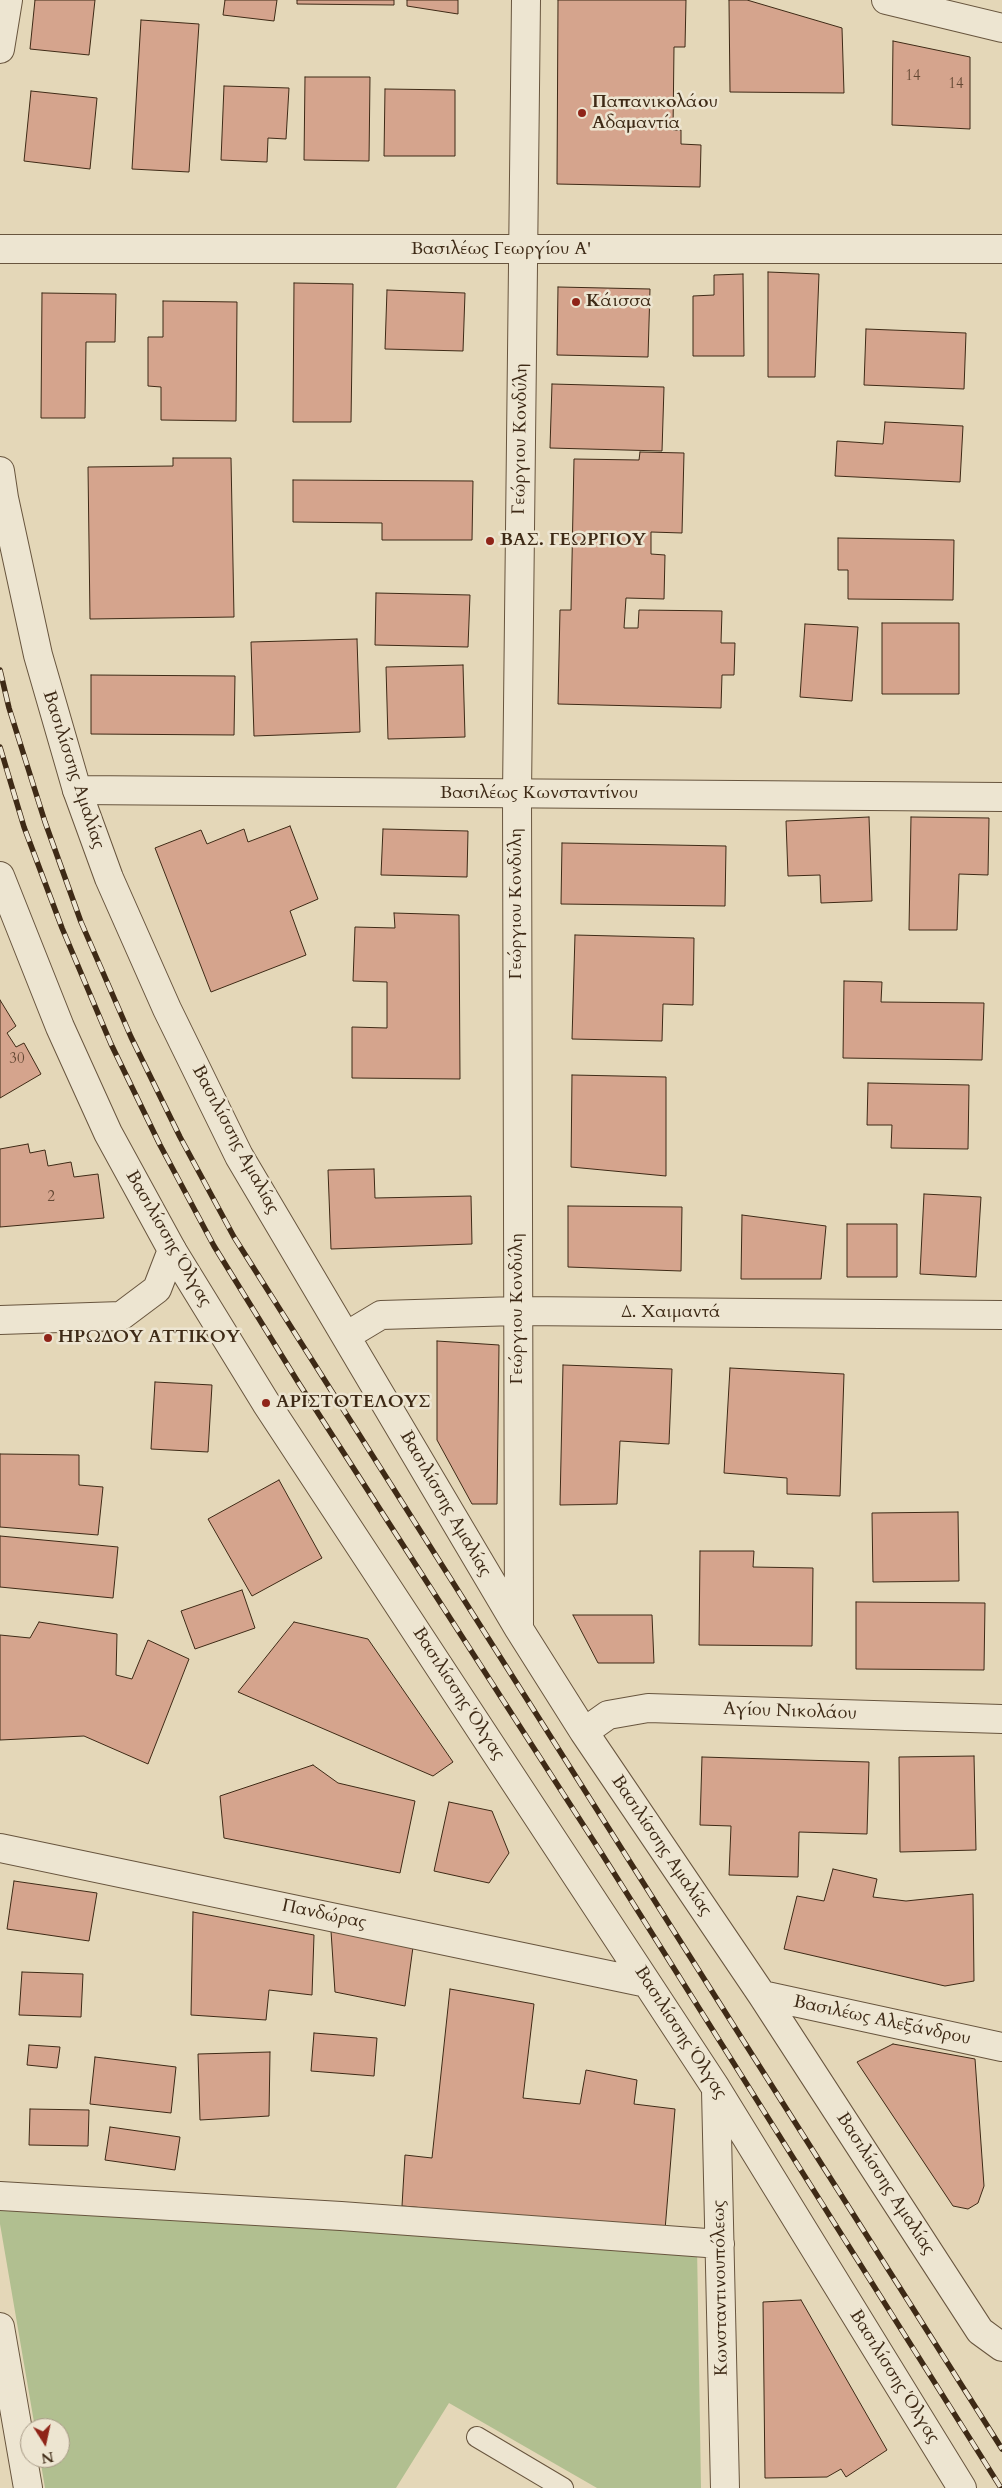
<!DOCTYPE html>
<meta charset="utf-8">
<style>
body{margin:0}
#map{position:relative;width:1002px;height:2488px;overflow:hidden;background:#e4d7b8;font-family:Cardo,serif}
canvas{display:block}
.north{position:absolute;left:20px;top:2418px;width:50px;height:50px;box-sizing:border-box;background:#ede5d1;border:1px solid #a79a86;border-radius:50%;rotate:170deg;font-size:14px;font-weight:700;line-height:20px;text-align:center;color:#3e2a16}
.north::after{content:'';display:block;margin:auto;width:18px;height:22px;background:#8f2418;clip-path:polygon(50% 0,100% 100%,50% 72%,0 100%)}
</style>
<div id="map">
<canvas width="1002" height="2488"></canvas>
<div class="north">N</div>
</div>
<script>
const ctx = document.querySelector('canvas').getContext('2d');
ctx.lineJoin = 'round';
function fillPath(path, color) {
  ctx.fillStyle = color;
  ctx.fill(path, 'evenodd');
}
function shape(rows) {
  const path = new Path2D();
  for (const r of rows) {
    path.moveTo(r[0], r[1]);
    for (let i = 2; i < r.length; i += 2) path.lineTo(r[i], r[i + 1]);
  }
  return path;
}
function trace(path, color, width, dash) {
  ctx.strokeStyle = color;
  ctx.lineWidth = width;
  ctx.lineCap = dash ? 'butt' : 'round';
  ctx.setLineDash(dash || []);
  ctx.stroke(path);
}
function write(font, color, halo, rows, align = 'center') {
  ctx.font = font + ' Cardo,serif';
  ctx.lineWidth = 5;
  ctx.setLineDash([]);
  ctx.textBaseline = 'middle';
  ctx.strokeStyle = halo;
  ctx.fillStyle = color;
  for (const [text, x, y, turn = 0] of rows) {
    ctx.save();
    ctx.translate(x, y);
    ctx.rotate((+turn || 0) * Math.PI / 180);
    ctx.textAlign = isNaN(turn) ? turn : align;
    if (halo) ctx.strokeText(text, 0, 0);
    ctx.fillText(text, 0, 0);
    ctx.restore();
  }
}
const green = shape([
 [0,2205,697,2246,701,2488,597,2488,449,2403,396,2488,45,2488,40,2458,60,2458,60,2428,35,2428,0,2224]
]);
const building = shape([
 [35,0,95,0,89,55,30,49,35,0],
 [225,0,277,0,274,21,223,15,225,0],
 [297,0,394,0,394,5,297,4,297,0],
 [407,0,458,0,458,14,407,6,407,0],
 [558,0,686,0,685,47,674,47,673,130,681,130,681,144,701,145,700,187,557,184,558,0],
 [729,0,747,0,842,28,844,93,730,92,729,0],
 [141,20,199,24,189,172,132,169,141,20],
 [893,41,970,57,970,129,892,125,893,41],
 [305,77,370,77,369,161,304,160,305,77],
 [224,86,289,88,286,139,268,138,267,162,221,160,224,86],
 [385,89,455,90,455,156,384,156,385,89],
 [31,91,97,98,90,169,24,161,31,91],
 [768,272,819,274,815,377,768,377,768,272],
 [743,274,744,356,693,356,693,296,714,295,714,275,743,274],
 [294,283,353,284,351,422,293,422,294,283],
 [558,287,650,289,648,357,557,355,558,287],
 [387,290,465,293,463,351,385,349,387,290],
 [42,293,116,294,115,342,86,342,85,418,41,418,42,293],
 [163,301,237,302,236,421,161,420,161,387,148,386,148,337,163,337,163,301],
 [866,329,966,333,964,389,864,385,866,329],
 [552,384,664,387,662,451,550,448,552,384],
 [885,422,963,426,960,482,835,476,837,441,883,444,885,422],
 [640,452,684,453,682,533,651,532,651,554,665,555,664,599,626,598,624,628,638,628,639,610,722,611,721,643,735,643,734,675,722,675,721,708,558,704,560,610,571,610,574,459,639,460,640,452],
 [173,458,231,458,234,617,90,619,88,467,173,466,173,458],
 [293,480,473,481,472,540,382,540,382,523,293,522,293,480],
 [838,538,954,540,953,600,848,599,848,570,838,570,838,538],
 [376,593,470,595,468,647,375,645,376,593],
 [882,623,959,623,959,694,882,694,882,623],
 [805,624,858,627,852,701,800,697,805,624],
 [357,639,360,732,254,736,251,642,357,639],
 [463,665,465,737,388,739,386,667,463,665],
 [91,675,235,676,234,735,91,734,91,675],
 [869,817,872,901,821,903,820,875,788,876,786,821,869,817],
 [911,817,989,818,988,875,959,874,957,930,909,930,911,817],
 [290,826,318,899,290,911,306,955,211,992,155,848,201,830,207,844,244,829,248,842,290,826],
 [383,829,468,831,467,877,381,875,383,829],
 [562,843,726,846,725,906,561,904,562,843],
 [394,913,459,915,460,1079,352,1078,352,1027,387,1028,387,982,353,981,355,927,395,928,394,913],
 [575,935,694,938,693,1005,663,1004,662,1041,572,1039,575,935],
 [844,981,882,982,881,1002,984,1003,982,1060,843,1058,844,981],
 [0,1000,16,1026,7,1033,16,1047,24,1043,41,1074,0,1098,0,1000],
 [572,1075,666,1077,666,1176,571,1167,572,1075],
 [868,1083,969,1085,968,1149,891,1148,892,1125,867,1125,868,1083],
 [28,1144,30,1153,45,1150,48,1166,71,1162,74,1177,98,1174,104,1218,0,1227,0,1149,28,1144],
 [374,1169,375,1198,471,1196,472,1244,331,1249,328,1170,374,1169],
 [924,1194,981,1197,976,1277,920,1274,924,1194],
 [568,1206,682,1207,681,1271,568,1267,568,1206],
 [742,1215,826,1226,821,1279,741,1279,742,1215],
 [847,1224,897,1224,897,1277,847,1277,847,1224],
 [437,1341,499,1345,497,1504,472,1504,437,1440,437,1341],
 [563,1365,672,1369,669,1444,620,1441,617,1504,560,1505,563,1365],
 [730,1368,844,1374,840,1496,787,1494,787,1478,724,1473,730,1368],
 [155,1382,212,1385,208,1452,151,1449,155,1382],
 [0,1454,79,1455,79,1485,103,1487,98,1535,0,1527,0,1454],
 [279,1480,322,1558,252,1596,208,1519,279,1480],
 [958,1512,959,1581,873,1582,872,1513,958,1512],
 [0,1536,118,1547,113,1598,0,1587,0,1536],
 [700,1551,754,1551,753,1567,813,1568,812,1646,699,1645,700,1551],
 [242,1590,255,1628,195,1649,181,1611,242,1590],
 [856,1602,985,1603,984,1670,856,1669,856,1602],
 [573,1615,652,1615,654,1663,598,1663,573,1615],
 [39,1622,117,1634,116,1675,132,1679,148,1640,189,1659,148,1764,84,1736,0,1740,0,1635,30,1638,39,1622],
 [294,1622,368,1639,453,1762,433,1776,238,1692,294,1622],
 [974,1756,976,1850,900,1852,899,1757,974,1756],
 [702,1757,869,1762,867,1834,799,1832,798,1877,729,1875,731,1826,700,1825,702,1757],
 [313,1765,338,1783,415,1801,400,1873,224,1838,220,1796,313,1765],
 [449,1802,492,1811,509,1853,489,1883,434,1871,449,1802],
 [833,1869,877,1879,873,1897,906,1901,973,1894,974,1981,945,1986,784,1949,797,1896,824,1901,833,1869],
 [14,1881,97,1893,89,1941,7,1929,14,1881],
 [193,1912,314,1935,312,1995,269,1990,266,2020,191,2015,193,1912],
 [331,1931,413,1947,405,2006,335,1992,331,1931],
 [22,1972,83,1974,81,2017,19,2015,22,1972],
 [450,1989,534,2004,523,2098,580,2104,586,2070,637,2080,634,2104,675,2109,665,2230,402,2206,405,2155,432,2158,450,1989],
 [314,2033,377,2038,374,2076,311,2071,314,2033],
 [893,2044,975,2059,984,2186,978,2203,968,2209,953,2206,857,2062,893,2044],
 [29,2045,60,2047,57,2068,27,2065,29,2045],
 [270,2052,269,2116,200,2120,198,2054,270,2052],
 [95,2057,176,2067,171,2113,90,2104,95,2057],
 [30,2109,89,2110,88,2146,29,2145,30,2109],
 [110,2127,180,2137,175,2170,105,2160,110,2127],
 [801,2300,887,2450,846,2477,841,2469,827,2477,765,2478,763,2302,801,2300]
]);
const service = shape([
 [477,2437,563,2488]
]);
const minor = shape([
 [886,0,1002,28],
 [0,249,1002,249],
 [77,790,109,878,167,1009,239,1156,519,1629,584,1732,762,1995,980,2331,1002,2347],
 [172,1250,266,1403,716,2088,962,2488],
 [346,1336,381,1315,517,1311,1002,1315],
 [519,1628,517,794,526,0],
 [584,1732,608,1715,648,1708,1002,1719],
 [0,1848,647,1983],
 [762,1995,1002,2047],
 [716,2090,725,2488],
 [0,2196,341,2216,720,2244],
 [0,2327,28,2488]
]);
const tertiary = shape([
 [0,49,8,0],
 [0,471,4,498,38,655,77,790,1002,797],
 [0,876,60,1027,108,1133,172,1250,157,1289,121,1316,0,1320]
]);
const rail = shape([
 [0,670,9,708,45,822,81,922,131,1037,180,1137,234,1237,1002,2449],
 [0,747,24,827,62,928,111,1044,160,1145,214,1246,298,1382,602,1854,1001,2488]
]);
const markers = [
 [582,113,5,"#8f2418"],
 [576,302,5,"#8f2418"],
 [490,541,5,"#8f2418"],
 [48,1338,5,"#8f2418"],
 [266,1403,5,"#8f2418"]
];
const numberNames = [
 ["14",913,77],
 ["14",956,85],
 ["30",17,1060],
 ["2",51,1198]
];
const poiNames = [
 ["Παπανικολάου",592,103],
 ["Αδαμαντία",592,124],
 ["Κάισσα",586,302],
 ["ΒΑΣ. ΓΕΩΡΓΙΟΥ",500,541],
 ["ΗΡΩΔΟΥ ΑΤΤΙΚΟΥ",58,1338],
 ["ΑΡΙΣΤΟΤΕΛΟΥΣ",276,1403]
];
const streetNames = [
 ["Βασιλέως Γεωργίου Α'",501,250],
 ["Γεώργιου Κονδύλη",521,439,-89],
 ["Βασιλίσσης Αμαλίας",73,770,72],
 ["Βασιλέως Κωνσταντίνου",539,794],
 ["Γεώργιου Κονδύλη",517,904,-90],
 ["Βασιλίσσης Αμαλίας",235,1140,62],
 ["Βασιλίσσης Όλγας",168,1239,60],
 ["Γεώργιου Κονδύλη",518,1309,-90],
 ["Δ. Χαιμαντά",671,1313],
 ["Βασιλίσσης Αμαλίας",445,1504,60],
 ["Βασιλίσσης Όλγας",458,1694,57],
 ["Αγίου Νικολάου",790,1712,2],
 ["Βασιλίσσης Αμαλίας",661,1846,56],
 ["Πανδώρας",324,1915,12],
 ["Βασιλέως Αλεξάνδρου",882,2021,12],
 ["Βασιλίσσης Όλγας",680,2033,57],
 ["Βασιλίσσης Αμαλίας",885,2184,57],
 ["Κωνσταντινουπόλεως",721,2288,-91],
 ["Βασιλίσσης Όλγας",894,2377,58]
];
fillPath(green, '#b1bf90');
fillPath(building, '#d5a48d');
trace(building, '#3e2a16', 1);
trace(service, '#68553e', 22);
trace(minor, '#68553e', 30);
trace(tertiary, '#68553e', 30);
trace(service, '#ede5d1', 20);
trace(minor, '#ede5d1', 28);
trace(tertiary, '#ede5d1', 28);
trace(rail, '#3e2a16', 5.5);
trace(rail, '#ede5d1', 4, [11]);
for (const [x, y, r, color] of markers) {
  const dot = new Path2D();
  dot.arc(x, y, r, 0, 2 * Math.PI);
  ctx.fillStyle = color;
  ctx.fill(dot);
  trace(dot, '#ede5d1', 2);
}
write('15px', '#644834', null, numberNames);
write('bold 18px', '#3e2a16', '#ede5d1', poiNames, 'left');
write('18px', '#3e2a16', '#ede5d1', streetNames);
</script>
